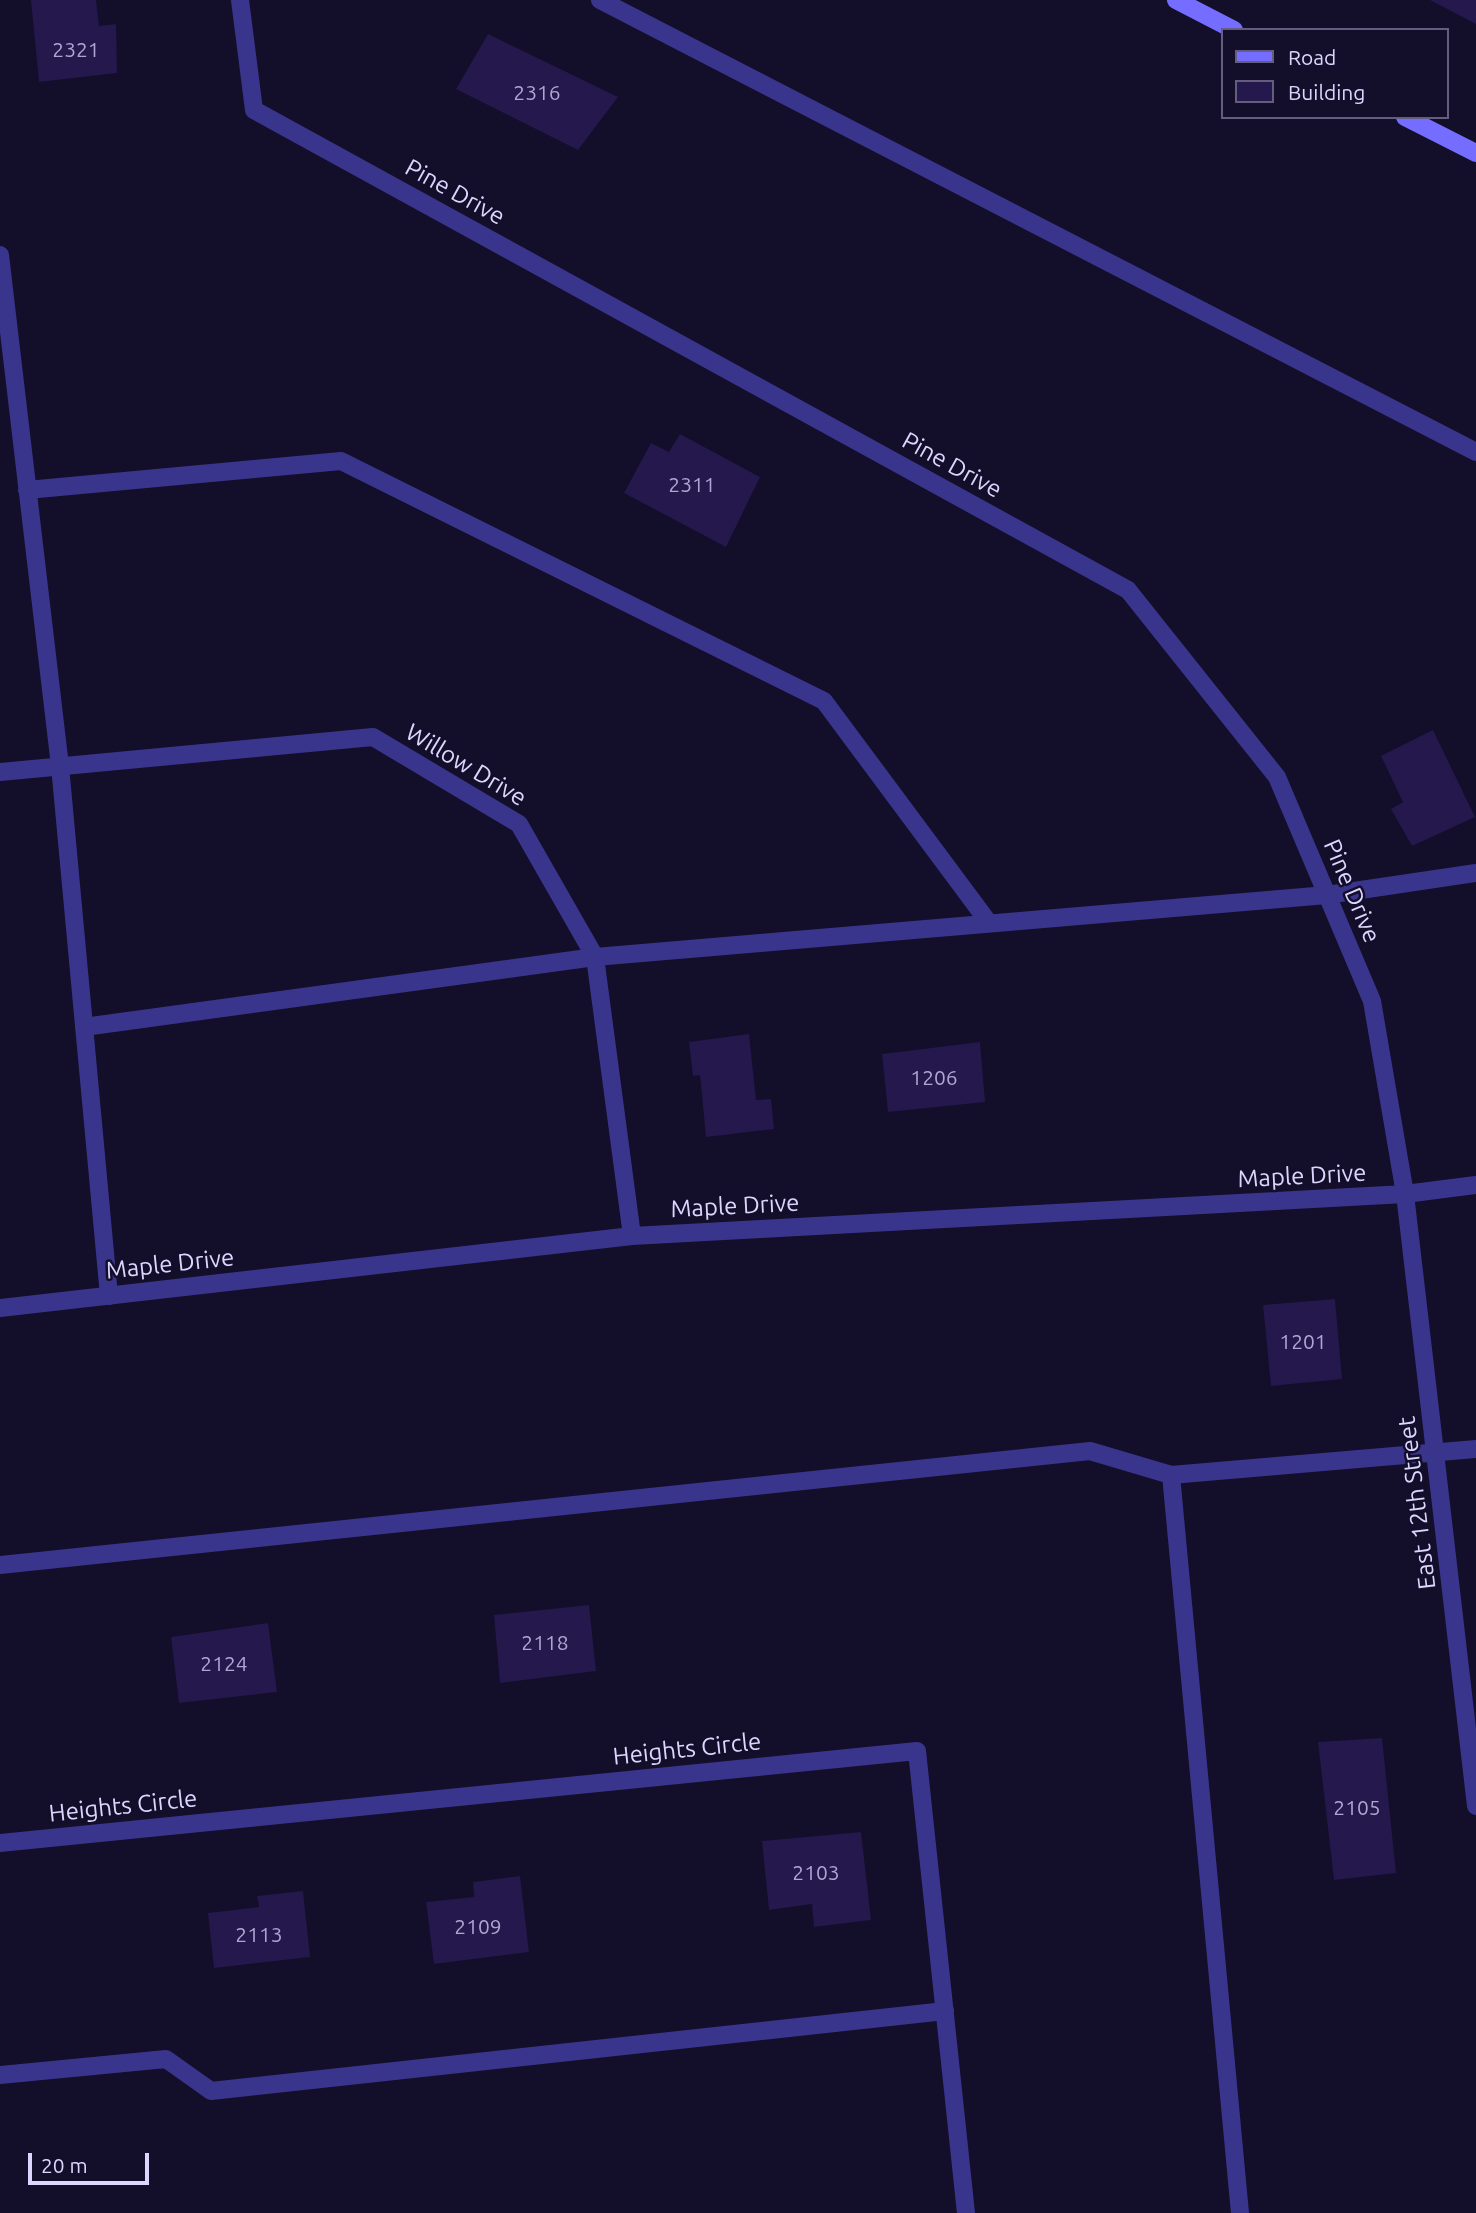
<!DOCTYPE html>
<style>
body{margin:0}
#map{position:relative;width:1476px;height:2213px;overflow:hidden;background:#130e29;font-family:Ubuntu,sans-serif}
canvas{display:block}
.legend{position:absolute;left:1221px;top:28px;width:228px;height:91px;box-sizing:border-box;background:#130e29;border:2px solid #635e7f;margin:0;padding:9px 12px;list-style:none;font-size:21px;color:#dcd6ff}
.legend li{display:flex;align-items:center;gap:14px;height:35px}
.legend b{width:35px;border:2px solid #635e7f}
.scale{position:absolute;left:28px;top:2153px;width:121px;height:32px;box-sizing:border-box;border:4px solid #dcd6ff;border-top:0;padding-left:9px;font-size:21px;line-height:24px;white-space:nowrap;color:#dcd6ff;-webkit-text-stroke:5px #130e29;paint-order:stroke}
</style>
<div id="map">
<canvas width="1476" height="2213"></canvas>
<ul class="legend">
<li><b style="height:9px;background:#746dff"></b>Road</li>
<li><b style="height:19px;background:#24184c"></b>Building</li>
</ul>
<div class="scale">20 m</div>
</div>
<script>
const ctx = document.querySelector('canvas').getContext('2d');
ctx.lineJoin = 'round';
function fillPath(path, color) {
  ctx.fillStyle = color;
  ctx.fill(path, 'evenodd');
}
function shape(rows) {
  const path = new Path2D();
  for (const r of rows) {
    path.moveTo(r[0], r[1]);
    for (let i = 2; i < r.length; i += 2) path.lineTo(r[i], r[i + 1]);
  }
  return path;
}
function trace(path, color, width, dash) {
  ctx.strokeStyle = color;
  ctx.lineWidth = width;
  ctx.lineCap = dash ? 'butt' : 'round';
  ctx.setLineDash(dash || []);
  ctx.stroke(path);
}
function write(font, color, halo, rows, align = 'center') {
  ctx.font = font + ' Ubuntu,sans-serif';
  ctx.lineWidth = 5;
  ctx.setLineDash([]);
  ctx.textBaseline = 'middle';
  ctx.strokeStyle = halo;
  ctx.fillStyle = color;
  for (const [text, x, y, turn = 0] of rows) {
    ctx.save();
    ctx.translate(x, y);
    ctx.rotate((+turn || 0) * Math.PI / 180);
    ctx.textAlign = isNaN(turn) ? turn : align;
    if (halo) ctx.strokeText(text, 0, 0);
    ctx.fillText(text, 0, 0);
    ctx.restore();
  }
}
const building = shape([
 [31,0,96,0,99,26,116,24,117,73,39,82],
 [1430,0,1476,0,1476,24],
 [488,34,618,97,578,150,456,89],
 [680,434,760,477,726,547,624,493,651,443,669,452],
 [1433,730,1475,817,1412,846,1391,809,1403,802,1381,756],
 [749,1034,756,1100,771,1099,774,1129,706,1137,700,1075,693,1076,689,1042],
 [980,1042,985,1102,888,1112,882,1054],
 [1335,1299,1342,1379,1271,1386,1263,1305],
 [589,1605,596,1671,500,1683,494,1615],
 [268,1623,277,1692,179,1703,171,1637],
 [1382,1738,1396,1873,1334,1880,1318,1742],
 [861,1832,871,1920,814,1927,812,1904,769,1910,762,1841],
 [520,1876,529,1952,434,1964,426,1902,474,1897,473,1882],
 [303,1891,310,1957,214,1968,208,1913,259,1907,257,1896]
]);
const lane = shape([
 [600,0,1476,452],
 [0,255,60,766,109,1296],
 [27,490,341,461,824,701,989,923],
 [84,1027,595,957,1327,895,1476,873],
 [1171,1475,1240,2213],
 [0,1565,1090,1451,1171,1475,1476,1449],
 [0,2075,166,2059,211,2091,945,2011]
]);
const street = shape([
 [240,0,254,110,1128,590,1277,777,1372,1001,1405,1194,1476,1806],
 [0,772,373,737,519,824,595,957,632,1236],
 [0,1308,632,1236,1405,1194,1476,1185],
 [0,1843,917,1751,966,2213]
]);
const secondary = shape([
 [1176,0,1234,30],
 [1405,117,1476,153]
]);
const numberNames = [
 ["2321",76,50],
 ["2316",537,93],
 ["2311",692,485],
 ["1206",934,1078],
 ["1201",1303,1342],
 ["2118",545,1643],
 ["2124",224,1664],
 ["2105",1357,1808],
 ["2103",816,1873],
 ["2109",478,1927],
 ["2113",259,1935]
];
const streetNames = [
 ["Pine Drive",455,192,29],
 ["Pine Drive",952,465,29],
 ["Willow Drive",466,765,31],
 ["Pine Drive",1352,891,67],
 ["Maple Drive",1302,1176,-3],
 ["Maple Drive",735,1206,-3],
 ["Maple Drive",170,1264,-6],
 ["East 12th Street",1417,1503,-97],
 ["Heights Circle",687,1749,-6],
 ["Heights Circle",123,1806,-6]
];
fillPath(building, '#24184c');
trace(lane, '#3a358c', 18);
trace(street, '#3a358c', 18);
trace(secondary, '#746dff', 18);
write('21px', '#aea6d2', null, numberNames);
write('24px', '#dcd6ff', '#130e29', streetNames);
</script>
